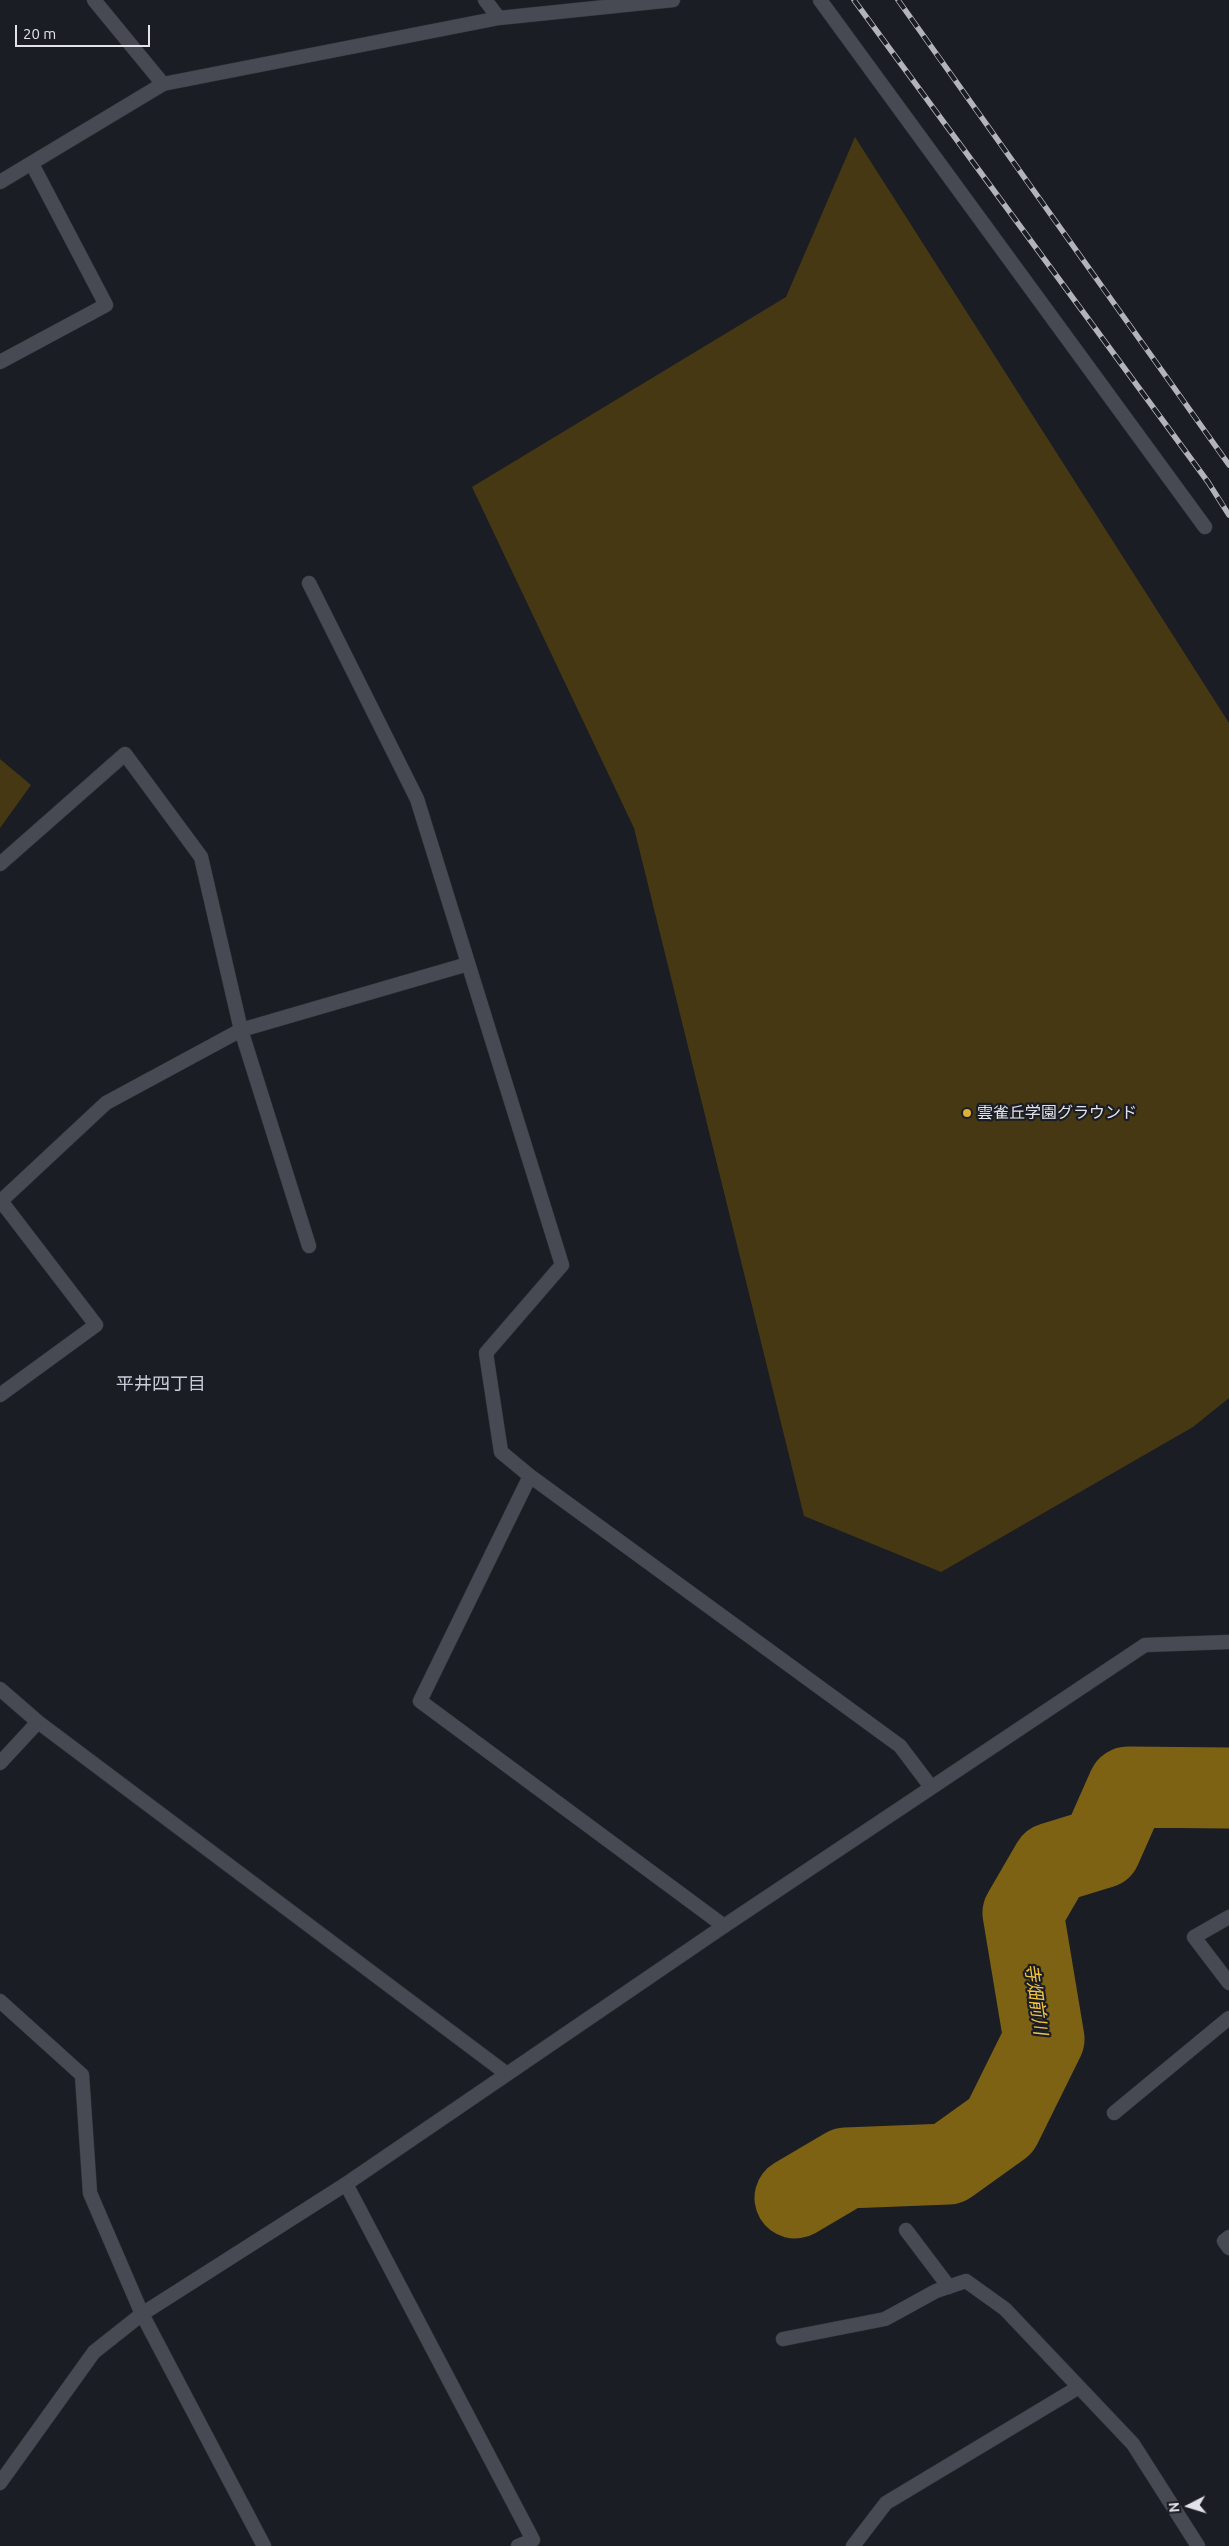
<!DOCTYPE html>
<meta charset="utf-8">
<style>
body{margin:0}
#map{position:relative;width:1229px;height:2546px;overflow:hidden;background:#1b1d25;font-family:Ubuntu,sans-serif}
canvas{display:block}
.north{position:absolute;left:1164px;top:2481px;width:50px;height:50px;-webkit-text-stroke:4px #1b1d25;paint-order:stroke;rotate:265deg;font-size:14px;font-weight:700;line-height:20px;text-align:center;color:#e1e3e8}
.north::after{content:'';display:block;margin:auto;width:18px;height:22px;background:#e1e3e8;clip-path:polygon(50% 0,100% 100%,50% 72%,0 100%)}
.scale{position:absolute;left:15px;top:25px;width:135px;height:22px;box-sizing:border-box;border:2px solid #e1e3e8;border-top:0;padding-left:6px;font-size:15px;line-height:18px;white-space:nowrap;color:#e1e3e8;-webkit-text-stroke:4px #1b1d25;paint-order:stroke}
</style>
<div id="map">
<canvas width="1229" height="2546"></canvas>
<div class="north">N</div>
<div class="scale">20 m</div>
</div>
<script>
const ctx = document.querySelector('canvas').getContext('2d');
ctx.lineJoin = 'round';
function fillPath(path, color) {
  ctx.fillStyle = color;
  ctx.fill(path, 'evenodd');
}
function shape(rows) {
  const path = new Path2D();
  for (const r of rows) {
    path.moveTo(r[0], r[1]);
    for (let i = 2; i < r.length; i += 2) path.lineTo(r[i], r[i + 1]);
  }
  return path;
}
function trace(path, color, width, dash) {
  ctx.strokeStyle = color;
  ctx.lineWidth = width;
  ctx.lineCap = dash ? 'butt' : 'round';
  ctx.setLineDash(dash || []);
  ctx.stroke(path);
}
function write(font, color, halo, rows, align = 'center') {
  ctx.font = font + ' Ubuntu,"Noto Sans JP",sans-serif';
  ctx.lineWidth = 4.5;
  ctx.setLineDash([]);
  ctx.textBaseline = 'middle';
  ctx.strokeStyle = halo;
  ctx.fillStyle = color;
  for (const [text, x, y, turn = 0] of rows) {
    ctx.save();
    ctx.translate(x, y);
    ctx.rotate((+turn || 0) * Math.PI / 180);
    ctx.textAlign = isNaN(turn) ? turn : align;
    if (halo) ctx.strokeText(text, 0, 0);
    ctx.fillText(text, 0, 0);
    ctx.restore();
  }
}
const green = shape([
 [855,137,1229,723,1229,1398,1193,1427,941,1572,804,1516,634,828,472,487,786,297],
 [0,759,31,785,0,828]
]);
const river = shape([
 [795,2198,846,2168,948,2164,1001,2126,1044,2039,1023,1913,1052,1863,1101,1848,1128,1787,1229,1788]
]);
const minor = shape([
 [94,0,163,84,499,18,673,0],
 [485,0,499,18],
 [820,0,1205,527],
 [0,182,163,84],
 [0,362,106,305,32,164],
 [309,583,417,799,562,1265,486,1353,501,1452,530,1476],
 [0,864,125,754,201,857,241,1030,309,1246],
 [0,1395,96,1325,1,1201,106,1103,241,1030,468,964],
 [0,1689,38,1722],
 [0,1763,38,1722,507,2074],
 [1229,1917,1194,1937,1229,1983],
 [724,1926,420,1701,530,1476,900,1746,931,1787],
 [0,2001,82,2075,90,2193,142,2314,264,2546],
 [1114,2113,1229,2018],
 [346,2184,533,2540,518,2546],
 [906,2230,949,2287],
 [1229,2237,1224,2241,1229,2248],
 [783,2339,885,2319,936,2291,966,2281,1005,2309,1133,2444,1198,2546],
 [853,2546,886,2503,1079,2387]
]);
const tertiary = shape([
 [0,2483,94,2352,142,2314,346,2184,724,1926,1145,1645,1229,1642]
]);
const rail = shape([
 [854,0,1208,482,1229,515],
 [898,0,1229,465]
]);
const markers = [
 [967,1113,5,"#ddb133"]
];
const poiNames = [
 ["雲雀丘学園グラウンド",977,1113]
];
const neighbourhoodNames = [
 ["平井四丁目",161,1384]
];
const waterNames = [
 ["寺畑前川",1036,1999,82]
];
fillPath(green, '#463813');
trace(river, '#7d6214', 81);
trace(minor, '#36383e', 15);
trace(tertiary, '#36383e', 15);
trace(minor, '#484a53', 14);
trace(tertiary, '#484a53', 14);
trace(rail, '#b2b4ba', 5.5);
trace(rail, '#1b1d25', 4, [11]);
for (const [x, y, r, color] of markers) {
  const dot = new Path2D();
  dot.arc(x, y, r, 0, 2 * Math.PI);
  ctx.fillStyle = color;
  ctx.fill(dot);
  trace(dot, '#1b1d25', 2);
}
write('16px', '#e1e3e8', '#1b1d25', poiNames, 'left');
write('18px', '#c9ccd7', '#1b1d25', neighbourhoodNames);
write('italic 18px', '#f3c441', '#1b1d25', waterNames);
</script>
